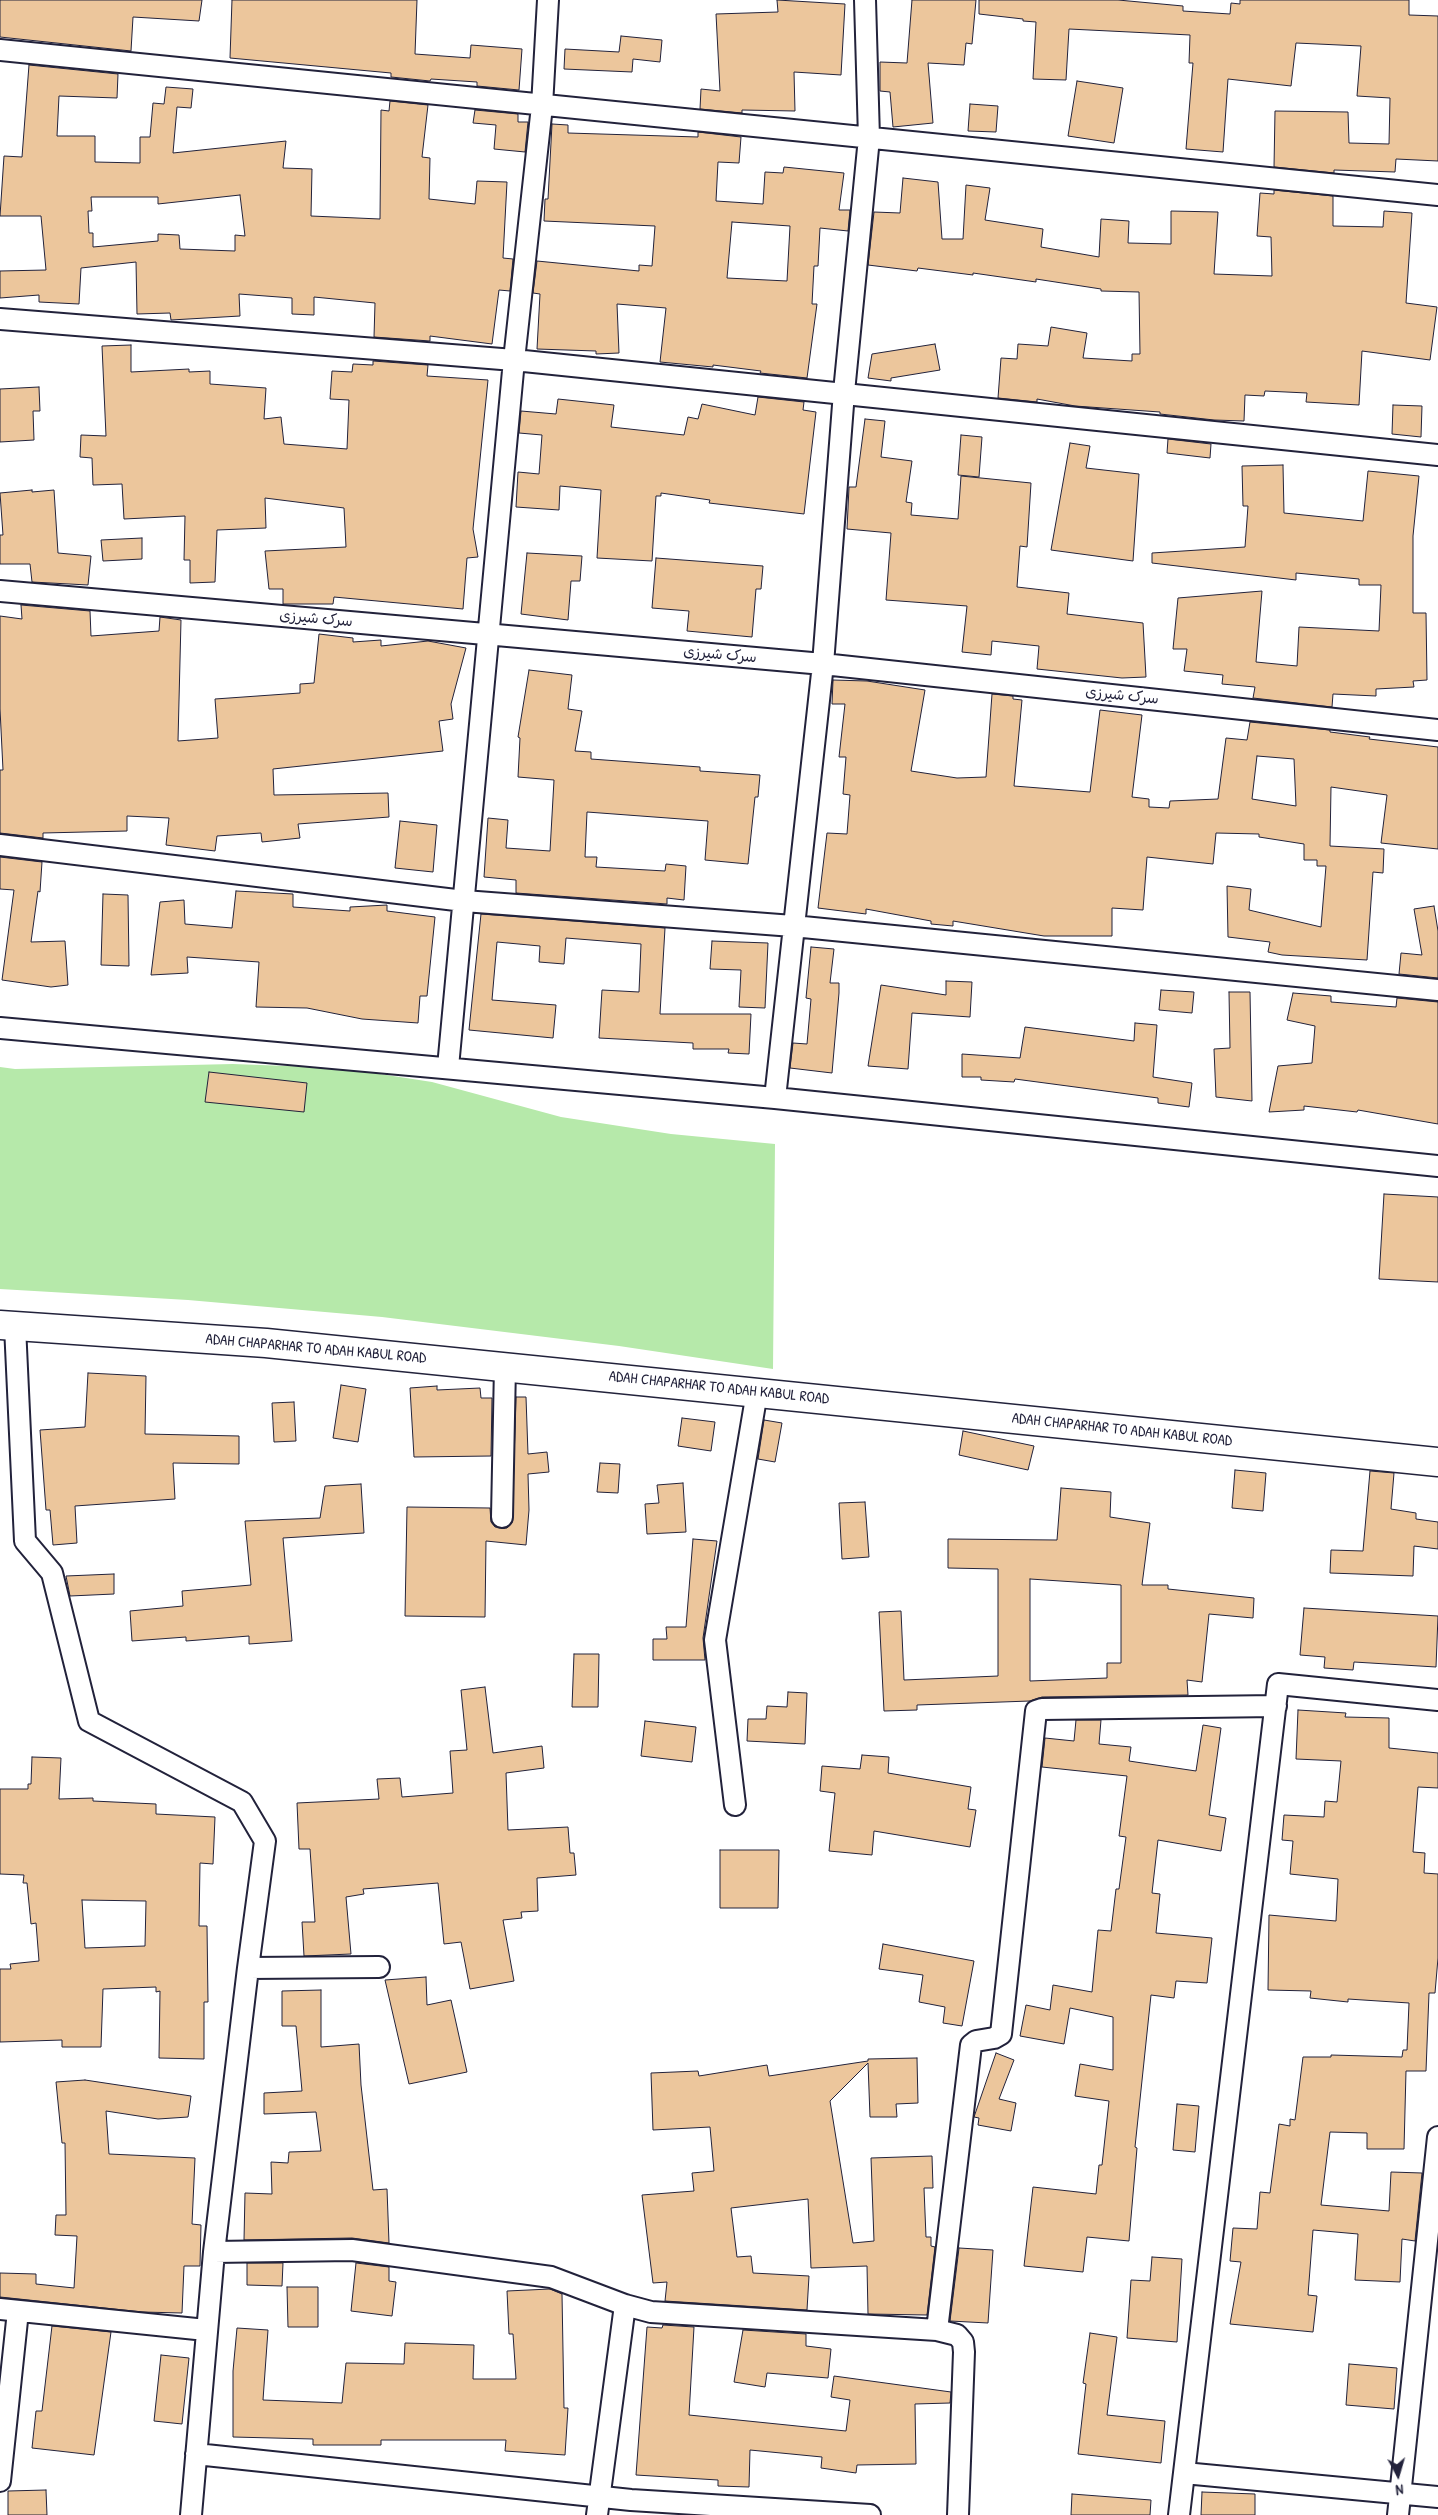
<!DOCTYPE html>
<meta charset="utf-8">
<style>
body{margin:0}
#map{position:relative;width:1438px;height:2515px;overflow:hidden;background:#fff;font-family:"Patrick Hand",sans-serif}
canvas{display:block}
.north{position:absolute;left:1373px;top:2450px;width:50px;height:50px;-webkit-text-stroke:4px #fff;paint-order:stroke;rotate:174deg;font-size:14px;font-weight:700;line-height:20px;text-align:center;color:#22223b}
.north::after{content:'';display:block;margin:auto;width:18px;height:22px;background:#22223b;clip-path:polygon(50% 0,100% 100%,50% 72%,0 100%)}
</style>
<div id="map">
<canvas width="1438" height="2515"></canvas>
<div class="north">N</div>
</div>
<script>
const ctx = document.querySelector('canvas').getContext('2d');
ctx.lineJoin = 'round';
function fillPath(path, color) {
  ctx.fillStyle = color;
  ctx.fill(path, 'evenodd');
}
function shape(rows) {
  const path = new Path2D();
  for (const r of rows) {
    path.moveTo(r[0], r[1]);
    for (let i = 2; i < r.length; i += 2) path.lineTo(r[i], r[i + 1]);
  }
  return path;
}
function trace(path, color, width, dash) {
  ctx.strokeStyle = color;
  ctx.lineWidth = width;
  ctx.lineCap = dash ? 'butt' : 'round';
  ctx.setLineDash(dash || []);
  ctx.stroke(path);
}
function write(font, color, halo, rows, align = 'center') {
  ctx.font = font + ' "Patrick Hand","Playpen Sans Arabic",sans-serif';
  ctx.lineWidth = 4;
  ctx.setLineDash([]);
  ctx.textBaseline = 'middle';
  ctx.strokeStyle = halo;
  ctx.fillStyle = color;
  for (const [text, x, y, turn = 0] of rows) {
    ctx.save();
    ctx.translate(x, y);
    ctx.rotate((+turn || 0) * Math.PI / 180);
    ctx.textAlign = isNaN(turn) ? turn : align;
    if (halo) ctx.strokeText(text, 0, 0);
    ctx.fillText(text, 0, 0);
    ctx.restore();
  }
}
const green = shape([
 [233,1064,341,1068,432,1082,561,1117,671,1134,775,1144,773,1369,619,1346,382,1317,188,1300,0,1289,0,1067,15,1069]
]);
const building = shape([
 [0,0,202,0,199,21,133,17,131,51,0,37,0,0],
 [232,0,417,0,415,54,470,58,471,45,522,49,519,90,477,86,477,82,431,79,430,81,391,77,391,73,230,58,232,0],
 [777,0,845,4,841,75,794,72,795,111,742,110,742,113,700,109,701,89,720,91,716,14,778,12,777,0],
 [912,0,976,0,972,44,966,43,964,65,928,63,933,123,893,127,890,92,880,91,880,62,907,63,912,0],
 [979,0,1118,0,1183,6,1183,11,1230,14,1231,3,1240,4,1240,0,1409,0,1409,15,1438,16,1438,161,1396,159,1395,172,1334,170,1334,173,1274,167,1275,111,1348,112,1349,143,1389,144,1390,98,1357,96,1361,46,1296,43,1291,86,1228,79,1223,152,1186,149,1193,63,1189,63,1190,35,1069,29,1066,80,1033,79,1036,22,1023,21,1023,19,979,14,979,0],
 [621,36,662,40,660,62,633,59,632,72,564,69,565,49,619,52,621,36],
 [29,65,118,74,117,98,59,96,57,136,95,136,95,162,140,163,140,137,150,137,153,103,164,104,166,87,193,89,191,108,177,107,173,153,286,141,283,168,312,169,311,216,380,219,381,110,389,111,390,101,428,105,422,157,430,158,429,199,475,204,477,181,507,182,503,258,513,259,510,291,499,290,492,344,430,336,430,341,374,337,375,303,314,297,314,315,292,314,292,298,239,294,240,316,171,320,170,313,137,314,136,262,81,268,79,304,39,302,39,295,0,298,0,271,46,270,41,216,0,216,4,156,22,157,29,65],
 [240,195,245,236,235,235,235,251,180,249,179,235,158,234,158,241,93,247,93,233,89,233,88,211,92,211,91,197,158,197,158,204,240,195],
 [1077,81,1123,88,1114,143,1068,136,1077,81],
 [970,104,998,106,996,132,968,131,970,104],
 [475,110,518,114,518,122,528,122,525,152,494,149,496,125,473,123,475,110],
 [552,124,568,125,568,133,698,137,698,132,741,137,739,163,718,162,716,201,763,204,765,172,783,173,784,167,844,173,839,210,850,210,848,231,820,228,818,266,814,266,812,304,817,304,807,378,760,373,761,371,713,365,713,367,660,362,666,308,617,304,619,353,596,354,596,351,537,349,540,294,533,293,537,261,639,271,639,265,652,266,655,226,544,221,545,199,548,199,552,124],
 [732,222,790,226,787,281,727,278,732,222],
 [903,178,938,182,942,239,963,239,966,185,990,188,985,220,1043,229,1041,247,1099,257,1101,219,1129,221,1128,243,1171,244,1171,211,1218,212,1214,274,1272,276,1271,237,1257,236,1260,193,1274,194,1274,190,1333,196,1333,226,1383,227,1384,211,1412,213,1406,303,1437,307,1430,360,1362,351,1359,405,1306,402,1307,393,1265,391,1264,396,1245,395,1244,421,1214,420,1160,414,1160,412,1075,406,1037,399,1037,402,998,398,1001,358,1017,359,1018,344,1048,346,1051,327,1087,333,1083,358,1132,361,1132,354,1140,354,1139,292,1101,291,1101,289,1036,279,1036,282,973,273,973,275,918,268,917,271,868,265,874,212,900,213,903,178],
 [935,344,940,370,891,378,891,381,868,378,872,354,935,344],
 [131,345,131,372,189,369,189,372,210,371,210,384,266,388,264,419,281,417,284,444,347,449,349,400,330,399,332,371,352,372,353,364,373,365,373,361,428,365,427,376,488,380,473,529,478,557,467,558,463,609,334,597,333,604,283,604,283,589,269,589,265,551,346,547,344,508,265,498,266,528,217,530,215,582,190,583,190,560,184,560,185,516,124,519,122,484,93,485,92,458,80,457,81,435,106,436,102,346,131,345],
 [39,387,40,411,33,411,34,440,0,442,0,389,39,387],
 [758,397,804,402,803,410,816,412,804,514,709,503,710,500,661,493,661,496,656,496,652,561,597,558,601,490,560,486,559,510,516,507,518,472,539,474,542,435,519,433,521,411,556,414,558,399,614,405,611,427,684,435,688,417,698,419,702,404,755,415,758,397],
 [1393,405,1422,406,1421,437,1392,434,1393,405],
 [865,419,885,421,881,457,912,461,906,502,912,503,911,515,958,519,961,476,1031,483,1027,547,1020,546,1017,587,1069,593,1067,614,1143,623,1146,677,1122,678,1037,669,1039,646,992,641,991,655,962,652,967,606,886,600,891,533,847,529,849,487,856,487,865,419],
 [961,435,982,437,979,477,958,475,961,435],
 [1168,439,1211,444,1210,458,1167,453,1168,439],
 [1070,443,1090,446,1086,468,1139,474,1133,561,1051,550,1070,443],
 [1283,465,1284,513,1363,521,1368,471,1419,476,1413,536,1413,613,1426,613,1427,680,1413,681,1414,687,1376,689,1376,696,1333,694,1332,707,1253,698,1255,687,1222,684,1223,675,1184,671,1187,649,1173,649,1178,598,1262,591,1256,662,1297,666,1299,627,1379,631,1381,585,1359,585,1359,579,1296,573,1296,580,1152,563,1152,553,1245,547,1248,506,1243,506,1242,466,1283,465],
 [32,490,32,492,54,490,58,553,91,556,88,585,32,582,30,564,0,564,0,535,3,535,0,493,32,490],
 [142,538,142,559,103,561,101,540,142,538],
 [527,553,582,556,580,581,571,581,568,620,521,614,527,553],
 [656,558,763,566,761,589,756,589,752,637,687,631,689,611,652,608,656,558],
 [21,605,90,611,91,636,159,631,160,617,181,620,178,741,218,738,215,699,300,693,300,684,314,683,319,634,353,638,353,642,381,640,381,646,428,641,466,648,451,704,453,719,439,721,443,751,273,769,274,795,388,793,389,817,298,824,300,838,262,842,261,833,217,836,215,851,166,845,169,818,127,816,127,831,43,833,43,838,0,833,0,770,3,770,0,709,0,616,22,619,21,605],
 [529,670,572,675,568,709,582,711,575,751,591,752,591,759,700,767,700,771,760,775,758,797,755,797,748,864,705,860,708,821,587,812,585,857,597,857,596,867,665,871,666,864,686,866,684,900,667,898,667,904,516,893,516,880,484,877,488,818,508,820,506,848,550,851,554,780,518,777,520,738,518,737,529,670],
 [833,680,867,681,925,690,911,771,957,778,986,777,992,694,1013,696,1013,699,1022,700,1014,786,1090,792,1100,710,1142,715,1132,797,1149,799,1149,807,1169,808,1170,801,1218,799,1226,738,1247,740,1250,722,1330,730,1330,732,1370,737,1369,739,1438,747,1438,849,1381,843,1387,795,1331,787,1330,846,1384,849,1383,873,1373,872,1367,960,1282,955,1268,952,1270,942,1228,937,1227,886,1251,889,1249,910,1321,927,1326,866,1317,866,1317,860,1304,860,1304,844,1259,837,1259,834,1216,833,1213,864,1147,857,1143,910,1112,908,1112,936,1044,936,953,921,953,926,931,924,931,921,866,909,866,914,818,908,827,833,847,834,850,795,843,794,846,757,839,757,845,704,832,704,833,680],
 [1257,756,1294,759,1296,806,1252,799,1257,756],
 [400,821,437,825,433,872,395,868,400,821],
 [0,857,42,862,40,892,38,891,31,942,65,941,68,985,51,987,2,980,14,890,0,889,0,857],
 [236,891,293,894,293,907,350,911,350,907,387,905,387,911,435,917,427,996,420,996,418,1023,362,1019,307,1008,256,1007,259,962,187,957,188,973,151,975,160,902,184,900,185,924,232,928,236,891],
 [103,894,128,895,129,966,101,965,103,894],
 [1434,906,1438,931,1438,978,1399,974,1401,953,1422,955,1414,909,1434,906],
 [481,914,665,928,660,1014,751,1014,749,1054,728,1053,729,1049,693,1049,693,1043,599,1038,602,990,639,992,641,944,566,938,564,964,539,962,540,946,497,942,492,1000,556,1005,553,1038,469,1030,481,914],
 [712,941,768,943,765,1008,739,1007,741,970,710,969,712,941],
 [811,947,834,949,830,983,839,983,839,993,832,1073,790,1068,793,1043,807,1044,811,999,806,998,811,947],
 [946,981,972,982,970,1017,912,1013,908,1069,868,1066,881,985,946,995,946,981],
 [1161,990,1194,992,1192,1013,1159,1010,1161,990],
 [1229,992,1250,992,1252,1101,1216,1097,1214,1049,1230,1048,1229,992],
 [1293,993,1331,996,1331,1002,1396,1007,1397,998,1438,1002,1438,1124,1358,1110,1357,1112,1304,1106,1304,1110,1269,1112,1278,1066,1312,1063,1315,1026,1287,1020,1293,993],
 [1135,1023,1157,1025,1153,1077,1192,1083,1189,1107,1158,1103,1158,1098,1015,1079,1014,1082,981,1080,981,1077,962,1077,962,1054,1020,1058,1025,1027,1134,1041,1135,1023],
 [209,1072,307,1083,304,1112,205,1102,209,1072],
 [1384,1194,1438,1197,1438,1282,1379,1279,1384,1194],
 [88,1373,146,1376,145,1434,239,1436,239,1464,173,1463,175,1499,75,1506,77,1543,53,1545,50,1510,46,1510,40,1430,85,1427,88,1373],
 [341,1385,366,1389,358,1442,333,1438,341,1385],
 [437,1386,437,1390,480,1388,481,1398,492,1398,491,1456,414,1457,410,1388,437,1386],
 [516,1397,526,1397,528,1454,547,1452,549,1472,528,1474,529,1510,526,1545,486,1541,485,1617,405,1616,407,1507,490,1508,491,1522,495,1527,507,1528,512,1523,516,1397],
 [294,1402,296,1441,274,1442,272,1403,294,1402],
 [682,1418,715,1422,711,1451,678,1446,682,1418],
 [764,1420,782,1423,775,1462,758,1459,764,1420],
 [963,1431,1034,1446,1028,1470,959,1455,963,1431],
 [600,1463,620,1464,618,1493,597,1492,600,1463],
 [1235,1470,1266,1473,1263,1511,1232,1508,1235,1470],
 [1370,1471,1394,1473,1391,1509,1416,1513,1416,1519,1438,1522,1438,1549,1414,1546,1413,1576,1330,1573,1331,1550,1363,1551,1370,1471],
 [683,1483,686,1532,647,1534,645,1504,659,1503,657,1485,683,1483],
 [361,1484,364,1533,283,1538,292,1641,249,1644,249,1636,186,1641,186,1637,132,1641,130,1611,183,1606,182,1591,251,1585,245,1521,320,1518,325,1486,361,1484],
 [1061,1488,1111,1492,1110,1517,1150,1523,1142,1585,1168,1585,1168,1589,1254,1598,1253,1618,1209,1614,1202,1682,1187,1680,1188,1695,1042,1697,1030,1701,917,1705,917,1710,884,1711,879,1612,901,1611,904,1680,998,1676,998,1569,948,1568,948,1539,1057,1540,1061,1488],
 [1030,1579,1121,1585,1121,1663,1107,1663,1107,1678,1030,1681,1030,1579],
 [865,1502,869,1557,842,1559,839,1503,865,1502],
 [693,1539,717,1541,703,1638,705,1660,653,1660,653,1639,667,1639,666,1627,686,1627,693,1539],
 [114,1574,114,1594,70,1596,66,1576,114,1574],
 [1304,1608,1438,1616,1436,1667,1354,1662,1353,1670,1324,1668,1325,1657,1300,1655,1304,1608],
 [574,1654,599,1654,598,1707,572,1707,574,1654],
 [485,1687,493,1753,542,1746,544,1768,506,1773,508,1830,568,1827,570,1853,574,1853,576,1875,537,1878,538,1911,521,1912,522,1918,503,1920,514,1981,470,1989,461,1942,444,1944,438,1883,363,1889,364,1894,346,1897,351,1954,304,1956,302,1922,315,1922,310,1849,299,1849,297,1803,379,1799,377,1779,400,1778,402,1797,453,1793,450,1751,467,1750,461,1690,485,1687],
 [788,1692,807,1693,805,1744,747,1741,748,1719,766,1719,767,1706,787,1707,788,1692],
 [1298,1710,1346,1713,1345,1717,1389,1718,1389,1748,1438,1753,1438,1788,1418,1787,1413,1852,1425,1853,1424,1873,1438,1874,1438,1958,1435,1993,1429,1993,1426,2071,1406,2071,1404,2149,1367,2149,1367,2133,1330,2132,1321,2205,1389,2211,1391,2172,1422,2173,1415,2241,1402,2239,1400,2282,1355,2280,1358,2234,1313,2230,1308,2295,1317,2296,1313,2332,1230,2324,1241,2262,1230,2261,1233,2228,1257,2229,1260,2192,1270,2193,1279,2124,1290,2126,1290,2119,1295,2120,1303,2057,1331,2057,1331,2055,1402,2057,1403,2050,1407,2050,1409,2003,1348,1999,1348,2002,1310,1998,1311,1991,1268,1990,1269,1915,1336,1921,1338,1879,1290,1874,1293,1841,1282,1840,1284,1815,1324,1817,1325,1801,1337,1802,1341,1761,1296,1759,1298,1710],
 [1076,1720,1101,1720,1099,1744,1131,1747,1129,1761,1196,1771,1203,1725,1221,1728,1209,1815,1226,1818,1221,1851,1158,1840,1152,1893,1160,1894,1156,1933,1212,1938,1207,1983,1176,1981,1174,1998,1151,1995,1135,2147,1137,2148,1129,2241,1087,2237,1083,2272,1024,2266,1033,2187,1096,2194,1099,2165,1102,2165,1109,2101,1075,2096,1080,2064,1113,2070,1113,2017,1070,2008,1064,2044,1020,2036,1026,2005,1050,2010,1053,1985,1092,1992,1098,1930,1111,1931,1116,1889,1119,1889,1126,1837,1119,1836,1127,1776,1042,1767,1045,1738,1074,1741,1076,1720],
 [645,1721,696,1727,692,1762,641,1756,645,1721],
 [862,1755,889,1757,888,1773,971,1787,968,1809,976,1810,970,1847,874,1831,872,1855,829,1851,835,1793,820,1791,822,1766,860,1769,862,1755],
 [32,1757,61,1758,59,1799,93,1798,93,1801,156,1804,156,1814,215,1817,213,1864,200,1863,199,1926,207,1926,208,2002,204,2002,204,2059,159,2058,160,1991,156,1992,156,1987,103,1989,101,2047,62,2047,62,2040,0,2042,0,1969,11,1969,10,1964,39,1961,36,1923,31,1924,27,1883,23,1883,24,1875,0,1874,0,1789,28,1789,28,1784,31,1784,32,1757],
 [82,1900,146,1901,145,1946,85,1948,82,1900],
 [720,1850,779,1850,778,1908,720,1908,720,1850],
 [883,1944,974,1961,962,2026,943,2023,945,2007,919,2002,923,1975,879,1969,883,1944],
 [426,1977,427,2005,451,2000,467,2072,409,2084,385,1980,426,1977],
 [321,1990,321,2047,359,2044,361,2085,373,2190,387,2189,389,2243,352,2238,244,2240,245,2193,272,2194,271,2162,288,2163,289,2152,321,2151,316,2112,264,2114,264,2093,302,2091,296,2026,282,2026,282,1991,321,1990],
 [996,2053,1014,2060,999,2099,1016,2103,1011,2131,978,2125,979,2118,974,2117,996,2053],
 [917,2058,918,2103,896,2104,897,2117,870,2117,868,2063,830,2101,853,2243,874,2241,871,2158,932,2156,933,2188,924,2188,926,2237,931,2237,931,2246,935,2247,927,2315,868,2314,867,2266,811,2268,808,2199,731,2208,737,2257,751,2256,753,2273,809,2276,807,2310,665,2301,667,2282,653,2283,642,2195,694,2191,692,2173,714,2171,710,2127,653,2130,651,2073,698,2071,699,2076,767,2065,769,2076,868,2061,868,2059,917,2058],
 [85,2080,191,2096,188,2117,158,2119,106,2111,109,2154,195,2158,192,2224,201,2225,200,2266,184,2266,182,2313,142,2312,0,2297,0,2273,36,2274,36,2284,74,2288,77,2236,55,2235,56,2215,66,2215,65,2143,62,2143,56,2082,85,2080],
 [1177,2104,1199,2106,1195,2152,1173,2150,1177,2104],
 [959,2248,993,2250,988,2323,950,2321,959,2248],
 [1152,2257,1182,2259,1177,2342,1127,2338,1131,2280,1150,2281,1152,2257],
 [247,2263,283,2263,282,2286,247,2285,247,2263],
 [356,2263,389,2267,389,2281,396,2282,392,2316,351,2311,356,2263],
 [287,2287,318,2287,318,2327,288,2327,287,2287],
 [550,2289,562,2294,564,2408,568,2408,565,2455,505,2451,506,2440,381,2440,381,2445,313,2445,313,2439,233,2437,233,2371,237,2328,268,2330,263,2400,342,2403,346,2363,404,2364,405,2343,474,2345,473,2379,516,2379,513,2334,509,2334,507,2291,550,2289],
 [663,2325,694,2327,689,2415,846,2431,850,2400,831,2397,834,2376,951,2392,950,2403,915,2404,916,2464,857,2465,856,2473,821,2468,822,2457,750,2450,749,2487,718,2486,718,2480,636,2475,647,2327,662,2328,663,2325],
 [52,2326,111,2332,94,2455,32,2448,36,2411,42,2411,52,2326],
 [743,2330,806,2334,806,2346,831,2349,828,2378,767,2373,765,2387,734,2382,743,2330],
 [1090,2333,1117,2337,1107,2415,1165,2421,1161,2463,1078,2454,1086,2384,1083,2383,1090,2333],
 [161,2355,189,2358,182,2424,154,2421,161,2355],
 [1349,2364,1397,2368,1394,2409,1346,2405,1349,2364],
 [46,2490,47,2515,8,2515,8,2491,46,2490],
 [1202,2492,1255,2494,1255,2515,1201,2515,1202,2492],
 [1072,2494,1151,2500,1150,2515,1071,2515,1072,2494]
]);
const minor = shape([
 [0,50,1438,195],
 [0,319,514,360,1438,455],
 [0,591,823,664,1438,730],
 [0,845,464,901,793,926,1438,990],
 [0,1028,775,1098,1438,1166],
 [448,1067,514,360,542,106,548,0],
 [775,1098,823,664,844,392,869,138,865,0],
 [15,1326,25,1541,52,1573,89,1721,242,1802,265,1841,248,1968],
 [502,1517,505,1366],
 [735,1805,715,1640,757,1392],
 [214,2252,352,2250,551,2277,625,2305,651,2312,937,2330,957,2335,963,2342,964,2352,958,2515],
 [0,2309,206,2330],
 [937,2330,971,2045,976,2041,994,2038,1001,2034,1036,1711,1042,1709,1276,1706],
 [196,2454,631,2500,870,2515],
 [1184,2473,1438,2497],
 [0,2481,18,2311],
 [191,2515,214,2252,248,1968,379,1967],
 [597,2515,625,2305],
 [1179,2515,1278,1684,1438,1700],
 [1398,2515,1438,2137]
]);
const secondary = shape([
 [0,1325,266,1343,1438,1462]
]);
const streetNames = [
 ["سرک شیرزی",316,619,5],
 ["سرک شیرزی",720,655,5],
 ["سرک شیرزی",1122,696,6],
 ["ADAH CHAPARHAR TO ADAH KABUL ROAD",316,1349,5],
 ["ADAH CHAPARHAR TO ADAH KABUL ROAD",719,1388,6],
 ["ADAH CHAPARHAR TO ADAH KABUL ROAD",1122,1430,6]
];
fillPath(green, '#b6e9aa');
fillPath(building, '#ecc69c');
trace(building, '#22223b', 1);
trace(minor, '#22223b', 24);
trace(secondary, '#22223b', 31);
trace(minor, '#fff', 20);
trace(secondary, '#fff', 28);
write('15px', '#22223b', '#fff', streetNames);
</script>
